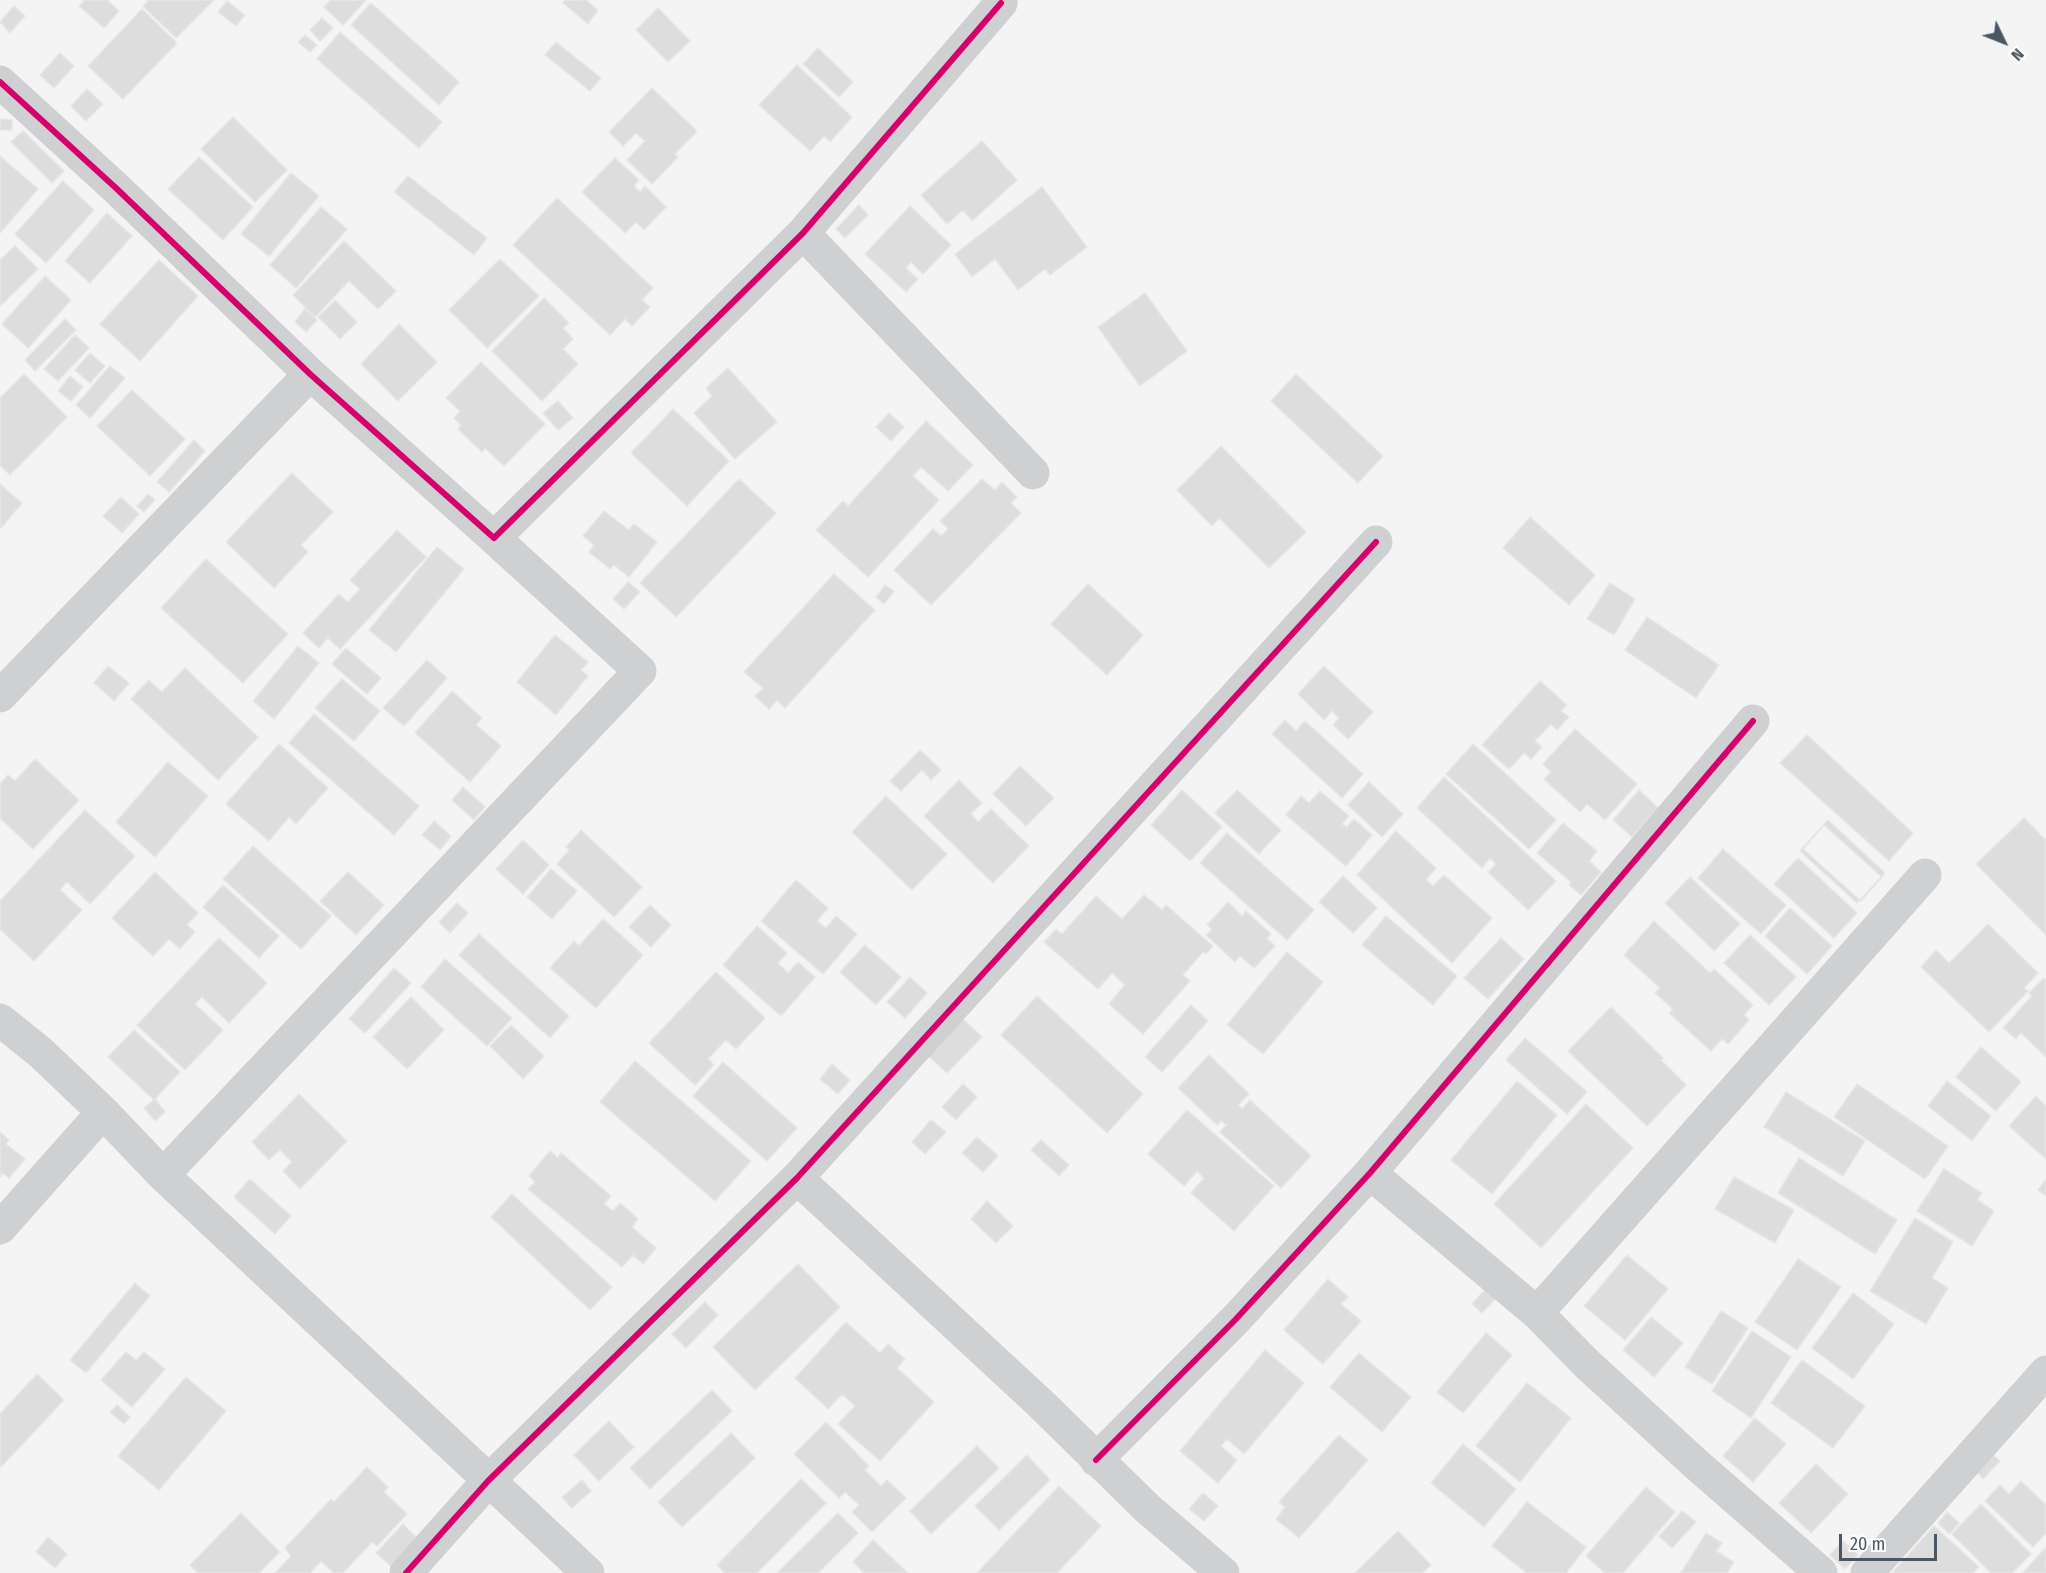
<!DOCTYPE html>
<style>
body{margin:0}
#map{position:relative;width:2046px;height:1573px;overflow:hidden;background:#f4f4f4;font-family:"Fira Sans Condensed",sans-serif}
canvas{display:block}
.north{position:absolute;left:1974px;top:12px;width:60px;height:60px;-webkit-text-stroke:4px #fff;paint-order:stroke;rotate:133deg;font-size:16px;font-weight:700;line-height:24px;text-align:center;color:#4a5661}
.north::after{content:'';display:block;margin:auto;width:21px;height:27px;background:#4a5661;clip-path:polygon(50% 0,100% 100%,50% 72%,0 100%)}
.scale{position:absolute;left:1839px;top:1534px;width:98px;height:27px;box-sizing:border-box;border:3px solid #4a5661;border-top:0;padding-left:8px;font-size:18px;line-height:21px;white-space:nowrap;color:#4a5661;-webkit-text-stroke:4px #fff;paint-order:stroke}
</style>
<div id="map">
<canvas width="2046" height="1573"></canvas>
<div class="north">N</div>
<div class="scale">20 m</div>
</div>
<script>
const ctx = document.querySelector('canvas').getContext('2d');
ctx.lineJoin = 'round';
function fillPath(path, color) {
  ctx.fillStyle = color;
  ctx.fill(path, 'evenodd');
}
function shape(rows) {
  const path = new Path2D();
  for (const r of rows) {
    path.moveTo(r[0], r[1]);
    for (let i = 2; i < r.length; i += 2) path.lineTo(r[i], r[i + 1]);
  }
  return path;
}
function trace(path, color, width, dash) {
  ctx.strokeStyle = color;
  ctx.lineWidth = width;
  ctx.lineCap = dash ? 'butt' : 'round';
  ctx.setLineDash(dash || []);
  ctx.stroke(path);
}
const building = shape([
 [85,0,107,0,119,11,104,28,79,6,85,0],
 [149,0,214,0,176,38,143,6,149,0],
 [331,0,366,0,343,25,324,7,331,0],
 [565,0,586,0,598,10,588,24,563,3,565,0],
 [227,1,245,15,236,26,218,12,227,1],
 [371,3,459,82,439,105,351,25,371,3],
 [14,6,25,16,10,33,0,22,14,6],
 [658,8,690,41,668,62,636,30,658,8],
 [142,9,177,43,123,99,88,66,142,9],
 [322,18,333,28,320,41,310,30,322,18],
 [340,32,442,122,419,148,317,59,340,32],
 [305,35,317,45,310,52,298,42,305,35],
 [556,42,601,78,590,91,545,55,556,42],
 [818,48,853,82,839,97,803,64,818,48],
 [60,53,74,66,54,88,40,75,60,53],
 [797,65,852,117,830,142,824,136,810,151,759,105,797,65],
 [652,88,697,131,675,154,678,157,652,184,627,160,645,141,636,133,623,146,609,132,652,88],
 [87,89,103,104,86,121,71,106,87,89],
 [233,117,287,170,255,202,201,149,233,117],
 [0,119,12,120,12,130,0,130,0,119],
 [23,131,64,171,52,183,11,142,23,131],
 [982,141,1017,180,972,221,963,210,947,224,921,195,982,141],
 [0,156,38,189,0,233,0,156],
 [199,157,253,207,223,240,168,189,199,157],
 [615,158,639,180,634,186,640,192,645,186,666,207,644,230,636,222,625,233,582,192,615,158],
 [291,173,319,196,269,256,241,234,291,173],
 [408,176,487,238,474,255,394,192,408,176],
 [63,181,94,210,46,263,15,234,63,181],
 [1042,187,1087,247,1050,275,1045,269,1018,290,995,259,972,277,955,254,1042,187],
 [557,198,653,288,642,300,650,307,632,326,625,319,610,335,513,245,557,198],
 [859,205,868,215,845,238,836,229,859,205],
 [910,206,951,245,923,274,911,262,906,268,918,279,906,292,865,254,910,206],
 [321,207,347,229,296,288,270,265,321,207],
 [107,213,132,236,90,283,65,261,107,213],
 [344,241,396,291,378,309,349,281,315,317,293,295,344,241],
 [15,246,38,269,0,306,0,260,15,246],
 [500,259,539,296,487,348,449,310,500,259],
 [159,260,198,296,140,361,100,324,159,260],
 [45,276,71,300,28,348,2,324,45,276],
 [1145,293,1187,351,1140,386,1098,327,1145,293],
 [544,298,569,323,563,328,573,339,563,349,578,364,542,401,492,351,544,298],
 [335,300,357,322,340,339,318,317,335,300],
 [305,309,317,320,306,332,295,322,305,309],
 [65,319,76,330,35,371,25,360,65,319],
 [399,324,437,362,398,401,361,364,399,324],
 [75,335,89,348,58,381,44,369,75,335],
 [90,353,105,366,90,383,75,370,90,353],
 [481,362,545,424,504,466,485,448,482,452,458,429,461,425,454,418,460,411,446,398,481,362],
 [110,366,125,378,90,418,76,405,110,366],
 [728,368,777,422,735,459,694,413,712,396,706,388,728,368],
 [24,374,67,417,10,475,0,465,0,398,24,374],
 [1296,374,1383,456,1358,483,1271,401,1296,374],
 [70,376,83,387,71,401,58,391,70,376],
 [132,390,185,439,150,476,97,426,132,390],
 [558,401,573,418,558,430,543,413,558,401],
 [673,409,729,461,687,506,631,453,673,409],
 [889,413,904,427,891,441,876,427,889,413],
 [926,421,973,465,948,491,921,467,913,476,939,500,868,577,816,530,843,501,848,506,926,421],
 [194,440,205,451,169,492,157,482,194,440],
 [1221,446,1306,532,1269,568,1219,518,1212,526,1177,490,1221,446],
 [292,473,333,512,301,545,308,552,274,588,226,542,292,473],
 [739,479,776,513,676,617,640,583,739,479],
 [982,479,995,490,1002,482,1017,497,1011,503,1021,513,931,605,894,570,933,529,941,536,948,529,940,521,982,479],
 [0,484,22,503,1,528,0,528,0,484],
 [148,494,155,500,144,512,137,506,148,494],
 [121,497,139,514,122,533,103,516,121,497],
 [604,511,629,530,634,524,657,542,629,577,614,565,610,569,589,552,594,545,583,536,604,511],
 [1530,517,1595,575,1569,605,1503,548,1530,517],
 [397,530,426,557,340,649,328,638,319,648,303,633,339,594,348,602,360,589,350,580,397,530],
 [437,547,464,569,396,652,369,630,437,547],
 [206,559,288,634,243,683,161,608,206,559],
 [834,574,875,610,785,708,777,700,769,709,755,696,763,688,744,672,834,574],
 [628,582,640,592,624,609,613,599,628,582],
 [1610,583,1635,599,1614,635,1587,619,1610,583],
 [1088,584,1143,635,1107,675,1051,624,1088,584],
 [885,585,894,591,884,604,876,597,885,585],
 [1647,617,1719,665,1696,698,1625,650,1647,617],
 [555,635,588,662,581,670,588,676,556,715,517,682,555,635],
 [298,646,319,663,274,719,253,701,298,646],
 [346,648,381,678,367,694,332,664,346,648],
 [427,660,447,678,404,726,383,708,427,660],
 [108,666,129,683,114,701,94,683,108,666],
 [1324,666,1373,712,1348,739,1333,725,1339,718,1332,711,1324,720,1298,694,1324,666],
 [185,668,258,737,218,780,131,699,149,680,162,692,185,668],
 [342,679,380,711,354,741,315,708,342,679],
 [1540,681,1567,705,1561,711,1569,717,1557,730,1551,724,1535,741,1542,747,1531,759,1524,753,1509,769,1482,745,1540,681],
 [452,691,482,718,476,725,501,746,470,782,415,733,452,691],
 [314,714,419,806,394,835,289,743,314,714],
 [1285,720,1296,731,1305,721,1363,774,1342,798,1272,734,1285,720],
 [1575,729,1637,784,1605,820,1587,804,1580,812,1544,779,1551,772,1543,764,1575,729],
 [1807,735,1913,833,1889,861,1780,763,1807,735],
 [279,744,328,788,296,824,289,817,269,841,226,804,279,744],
 [1473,744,1556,820,1529,849,1446,774,1473,744],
 [920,750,941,770,931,780,922,770,901,791,890,781,920,750],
 [35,759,79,800,33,849,0,818,0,784,8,775,15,781,35,759],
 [168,762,208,796,155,857,116,822,168,762],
 [1020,766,1054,798,1026,826,993,794,1020,766],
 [1444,777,1556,881,1528,910,1488,872,1496,864,1490,858,1482,868,1417,808,1444,777],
 [959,780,982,803,971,814,978,822,991,809,1029,846,993,883,924,816,959,780],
 [1369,782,1403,814,1382,837,1348,805,1369,782],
 [463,787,485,807,474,820,452,800,463,787],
 [1182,790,1222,827,1190,861,1151,825,1182,790],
 [1237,790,1281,830,1259,854,1215,813,1237,790],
 [1639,790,1658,808,1632,837,1613,820,1639,790],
 [1320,791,1349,816,1342,824,1347,827,1354,819,1372,835,1346,866,1286,815,1301,796,1309,803,1320,791],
 [886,796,947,854,912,890,852,832,886,796],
 [85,810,135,856,90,904,67,882,60,890,82,910,34,961,0,929,0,901,85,810],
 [2024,818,2046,840,2046,935,1976,864,2024,818],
 [1828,820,1885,873,1857,903,1800,851,1828,820],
 [434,821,451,836,440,850,422,835,434,821],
 [1563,823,1597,851,1589,861,1601,872,1581,895,1569,885,1571,882,1537,853,1563,823],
 [1824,825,1882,877,1861,901,1803,849,1824,825],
 [581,830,642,887,614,917,557,864,569,850,566,847,581,830],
 [1396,831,1436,868,1426,880,1433,886,1444,875,1492,918,1452,963,1357,875,1396,831],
 [1227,833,1314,910,1287,940,1200,863,1227,833],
 [523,840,549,865,523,894,496,869,523,840],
 [253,846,331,916,301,949,223,879,253,846],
 [1723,849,1786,905,1761,934,1698,878,1723,849],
 [1798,858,1857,913,1834,938,1774,884,1798,858],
 [551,869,577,891,552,919,527,897,551,869],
 [155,872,198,913,187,925,195,932,180,949,169,939,153,956,112,918,155,872],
 [348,872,384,905,356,935,320,901,348,872],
 [1343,876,1377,908,1353,933,1319,902,1343,876],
 [1690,877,1740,924,1714,951,1665,903,1690,877],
 [796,880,828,908,817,921,826,928,836,916,857,934,823,974,761,921,796,880],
 [223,885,279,936,259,958,203,907,223,885],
 [1144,895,1162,910,1166,905,1213,946,1206,954,1203,952,1183,975,1190,981,1143,1034,1109,1004,1125,985,1112,973,1098,989,1044,942,1056,929,1062,934,1096,896,1122,919,1144,895],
 [1228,902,1242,916,1246,911,1271,934,1267,938,1275,946,1254,968,1240,956,1235,962,1206,935,1212,929,1207,925,1228,902],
 [457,903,468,913,450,933,439,922,457,903],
 [650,905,671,925,651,947,629,927,650,905],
 [1790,908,1832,946,1807,974,1765,936,1790,908],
 [1386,916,1457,976,1433,1005,1362,945,1386,916],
 [603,919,643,955,596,1008,550,968,574,941,579,946,603,919],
 [1654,921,1710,973,1714,969,1753,1005,1744,1015,1749,1020,1728,1044,1722,1039,1711,1051,1669,1013,1673,1009,1655,993,1660,988,1624,955,1654,921],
 [1988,924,2038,973,2024,988,2028,991,1989,1032,1921,967,1936,950,1949,963,1988,924],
 [757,926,787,953,778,963,788,973,798,962,815,977,781,1016,723,965,757,926],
 [479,934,569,1016,550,1038,459,955,479,934],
 [1750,935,1796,977,1769,1005,1724,963,1750,935],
 [219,938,267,983,229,1023,202,997,195,1004,223,1030,185,1070,137,1025,219,938],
 [1501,938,1524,959,1488,999,1464,978,1501,938],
 [865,945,901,977,876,1005,840,972,865,945],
 [1287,952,1323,982,1263,1054,1227,1025,1287,952],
 [445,959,512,1018,487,1046,421,987,445,959],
 [394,968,411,983,365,1033,349,1019,394,968],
 [716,972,765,1018,736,1049,726,1040,708,1059,714,1065,695,1085,649,1043,716,972],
 [910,977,927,993,905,1018,887,1002,910,977],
 [2044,978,2046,980,2046,1057,2021,1033,2016,1039,2003,1028,2032,996,2029,993,2044,978],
 [1037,996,1143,1094,1107,1133,1001,1035,1037,996],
 [411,997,444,1030,407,1069,373,1037,411,997],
 [1191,1005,1208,1021,1162,1072,1145,1057,1191,1005],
 [1611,1007,1663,1058,1661,1060,1686,1085,1647,1126,1568,1051,1611,1007],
 [958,1014,982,1037,947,1073,923,1051,958,1014],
 [511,1025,544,1056,523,1079,490,1046,511,1025],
 [134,1030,180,1072,154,1100,108,1057,134,1030],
 [1525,1038,1587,1092,1567,1114,1506,1060,1525,1038],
 [1981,1047,2021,1082,1996,1111,1956,1077,1981,1047],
 [1209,1055,1249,1094,1238,1105,1242,1109,1250,1100,1311,1156,1281,1188,1220,1132,1226,1125,1221,1121,1217,1125,1178,1088,1209,1055],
 [635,1061,751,1161,715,1201,600,1102,635,1061],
 [723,1062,797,1128,767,1161,693,1096,723,1062],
 [832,1064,850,1080,838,1094,820,1079,832,1064],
 [1517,1081,1557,1115,1492,1194,1451,1160,1517,1081],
 [1947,1081,1991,1116,1972,1141,1928,1106,1947,1081],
 [963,1084,977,1097,956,1120,942,1107,963,1084],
 [1857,1084,1948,1146,1925,1179,1834,1117,1857,1084],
 [1786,1092,1865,1141,1843,1176,1764,1127,1786,1092],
 [299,1094,347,1141,300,1189,283,1171,292,1162,280,1150,269,1160,252,1142,299,1094],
 [2036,1096,2046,1106,2046,1159,2009,1126,2036,1096],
 [155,1099,165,1112,155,1121,144,1108,155,1099],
 [1586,1104,1633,1148,1541,1248,1494,1204,1586,1104],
 [1187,1110,1274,1186,1234,1231,1191,1193,1204,1178,1197,1171,1184,1186,1148,1154,1187,1110],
 [931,1120,946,1132,925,1154,912,1142,931,1120],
 [0,1132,9,1140,6,1144,25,1159,9,1178,3,1173,0,1177,0,1132],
 [977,1137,998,1156,983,1172,962,1153,977,1137],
 [1041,1140,1069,1165,1059,1176,1031,1150,1041,1140],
 [550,1151,558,1158,561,1153,611,1196,604,1204,613,1211,620,1203,638,1219,632,1227,656,1248,643,1264,633,1255,622,1267,528,1189,535,1182,529,1176,550,1151],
 [1799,1158,1897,1220,1875,1254,1778,1193,1799,1158],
 [1944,1169,1982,1193,1977,1200,1994,1211,1972,1246,1917,1211,1944,1169],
 [1734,1177,1794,1210,1775,1243,1715,1209,1734,1177],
 [250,1179,291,1216,275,1234,234,1197,250,1179],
 [2046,1179,2046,1196,2038,1190,2046,1179],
 [512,1194,612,1287,590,1310,491,1217,512,1194],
 [987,1201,1013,1226,996,1243,971,1219,987,1201],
 [1915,1218,1953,1242,1932,1278,1948,1288,1926,1324,1870,1291,1915,1218],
 [1627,1255,1668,1289,1625,1340,1584,1306,1627,1255],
 [1798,1259,1841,1287,1797,1350,1755,1322,1798,1259],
 [798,1264,840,1307,755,1390,713,1347,798,1264],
 [1328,1279,1348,1297,1341,1304,1361,1321,1323,1364,1284,1330,1328,1279],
 [135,1283,150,1296,86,1373,70,1360,135,1283],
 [1490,1284,1500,1294,1482,1313,1472,1304,1490,1284],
 [1853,1293,1894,1324,1853,1379,1812,1348,1853,1293],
 [705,1302,718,1315,686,1348,672,1334,705,1302],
 [1721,1311,1748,1328,1712,1384,1685,1367,1721,1311],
 [1651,1317,1683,1343,1654,1377,1623,1350,1651,1317],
 [846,1322,880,1353,888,1344,905,1359,897,1368,934,1402,880,1461,838,1424,855,1406,842,1394,828,1409,795,1378,846,1322],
 [1752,1331,1791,1357,1751,1418,1712,1391,1752,1331],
 [1486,1333,1512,1355,1463,1413,1437,1392,1486,1333],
 [1265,1350,1304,1383,1244,1454,1227,1439,1221,1446,1237,1460,1218,1483,1180,1451,1265,1350],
 [126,1352,136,1360,144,1352,165,1369,132,1407,101,1380,126,1352],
 [1359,1353,1411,1397,1382,1432,1330,1387,1359,1353],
 [1802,1360,1865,1406,1833,1448,1771,1403,1802,1360],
 [37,1374,64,1400,0,1468,0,1414,37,1374],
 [186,1377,226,1411,159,1490,118,1456,186,1377],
 [1527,1383,1571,1418,1520,1482,1476,1446,1527,1383],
 [712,1390,732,1411,650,1489,630,1468,712,1390],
 [117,1405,130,1417,124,1424,110,1412,117,1405],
 [1755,1418,1786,1444,1753,1482,1723,1456,1755,1418],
 [609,1421,634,1447,599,1481,574,1455,609,1421],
 [826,1422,869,1466,865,1470,881,1486,887,1480,906,1498,872,1532,852,1512,859,1505,845,1492,839,1498,794,1454,826,1422],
 [731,1433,755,1458,682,1527,658,1502,731,1433],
 [1339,1435,1368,1460,1299,1538,1276,1519,1285,1507,1279,1502,1339,1435],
 [1463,1444,1516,1489,1484,1527,1431,1483,1463,1444],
 [977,1446,999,1468,931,1534,910,1511,977,1446],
 [1027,1455,1050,1480,999,1530,975,1506,1027,1455],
 [1993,1455,2000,1461,1983,1479,1977,1472,1993,1455],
 [1816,1464,1848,1494,1811,1533,1779,1503,1816,1464],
 [367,1467,388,1487,384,1492,407,1514,377,1546,372,1542,343,1573,334,1573,321,1561,310,1573,275,1573,291,1556,285,1548,331,1499,334,1502,367,1467],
 [801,1479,826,1503,757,1573,725,1573,717,1565,801,1479],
 [582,1480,591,1491,572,1508,562,1497,582,1480],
 [2021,1481,2046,1505,2046,1533,2033,1547,1985,1501,2000,1485,2009,1494,2021,1481],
 [1059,1486,1101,1526,1057,1573,977,1573,1059,1486],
 [1646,1487,1675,1512,1623,1573,1605,1573,1586,1556,1646,1487],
 [1203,1493,1218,1506,1204,1521,1189,1509,1203,1493],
 [1527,1502,1586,1547,1566,1573,1527,1573,1492,1546,1527,1502],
 [1981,1504,2031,1554,2012,1573,1991,1573,1952,1534,1981,1504],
 [1682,1511,1696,1522,1672,1548,1659,1536,1682,1511],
 [1947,1512,1959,1523,1949,1534,1938,1523,1947,1512],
 [241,1513,280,1552,259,1573,198,1573,190,1565,241,1513],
 [838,1513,858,1533,818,1573,777,1573,838,1513],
 [403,1524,421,1542,395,1570,376,1553,403,1524],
 [1934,1526,1979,1567,1973,1573,1892,1573,1934,1526],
 [1398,1531,1431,1565,1422,1573,1355,1573,1398,1531],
 [1706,1533,1722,1543,1716,1551,1734,1562,1727,1573,1681,1573,1706,1533],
 [48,1537,67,1554,55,1568,36,1552,48,1537],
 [873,1540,908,1573,864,1573,853,1562,873,1540],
 [1843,1541,1858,1555,1845,1569,1830,1555,1843,1541],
 [2046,1547,2046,1573,2023,1573,2046,1547]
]);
const minor = shape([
 [0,82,117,189,310,374,494,538,803,233,1001,3],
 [803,233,1033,473],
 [0,696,310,374],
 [0,1020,40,1052,103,1112,163,1175,588,1573],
 [1370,1173,1537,1313,1587,1364,1696,1464,1821,1573],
 [163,1175,640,671,494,538],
 [797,1178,1041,1404,1148,1509,1223,1573],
 [0,1228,103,1112],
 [1537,1313,1925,875],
 [1096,1460,1236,1319,1370,1173,1753,721],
 [406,1573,488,1481,797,1178,1376,542],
 [1867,1573,2046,1372]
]);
const cycleway = shape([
 [0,82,117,189,310,374,494,538,803,233,1001,3],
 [1096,1460,1236,1319,1370,1173,1753,721],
 [406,1573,488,1481,797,1178,1376,542]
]);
fillPath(building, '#ddddde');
trace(building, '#e5e6e7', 1.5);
trace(minor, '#ced0d2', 33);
trace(cycleway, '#d6006c', 6);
</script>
